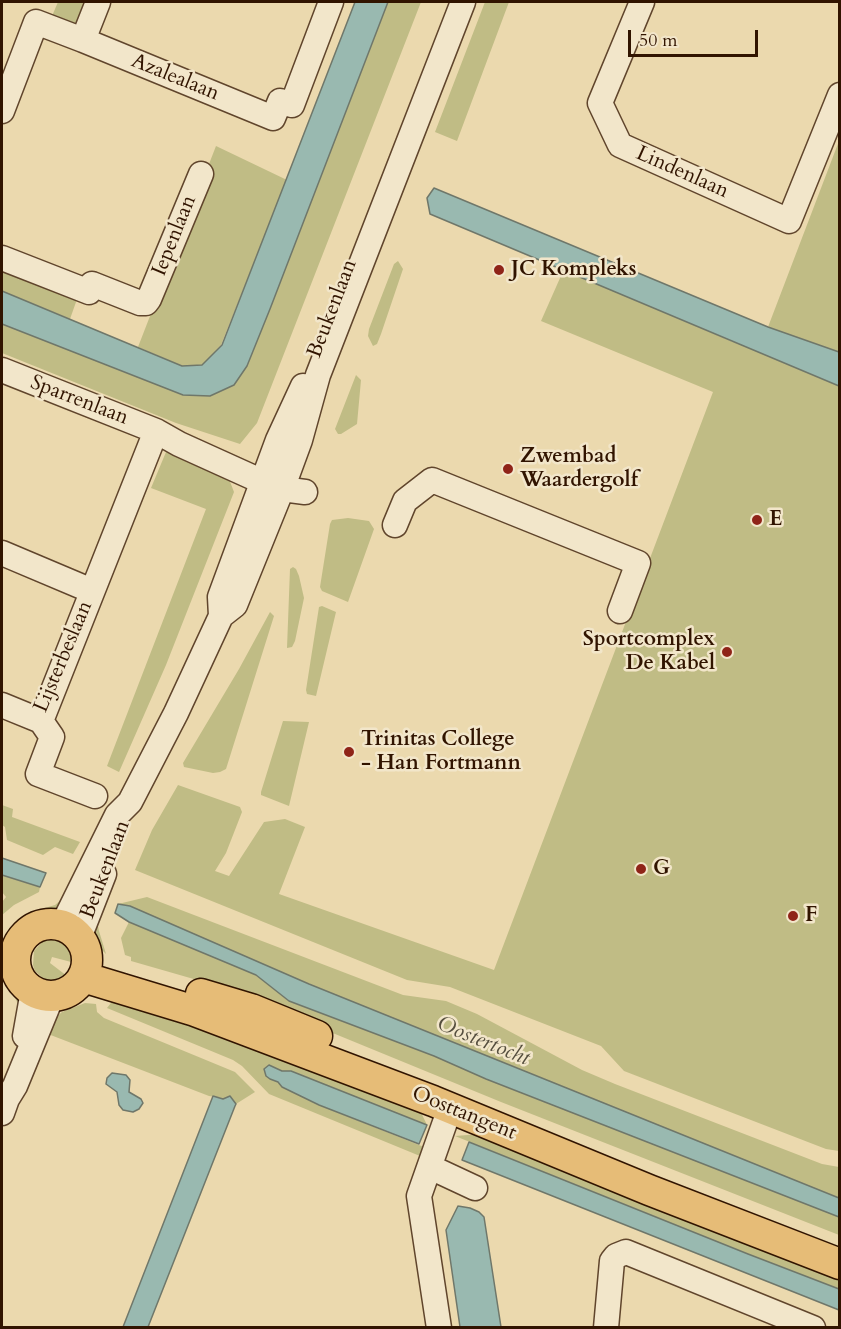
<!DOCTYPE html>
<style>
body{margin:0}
#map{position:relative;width:841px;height:1329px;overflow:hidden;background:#ebd9ae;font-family:Cardo,serif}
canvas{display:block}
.frame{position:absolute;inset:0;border:3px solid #311400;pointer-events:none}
.scale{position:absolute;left:628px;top:30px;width:130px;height:27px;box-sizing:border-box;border:3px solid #311400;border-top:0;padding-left:8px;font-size:18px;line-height:21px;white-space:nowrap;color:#311400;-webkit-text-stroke:4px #f2e6ca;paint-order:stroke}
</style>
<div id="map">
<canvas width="841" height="1329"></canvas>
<div class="frame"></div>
<div class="scale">50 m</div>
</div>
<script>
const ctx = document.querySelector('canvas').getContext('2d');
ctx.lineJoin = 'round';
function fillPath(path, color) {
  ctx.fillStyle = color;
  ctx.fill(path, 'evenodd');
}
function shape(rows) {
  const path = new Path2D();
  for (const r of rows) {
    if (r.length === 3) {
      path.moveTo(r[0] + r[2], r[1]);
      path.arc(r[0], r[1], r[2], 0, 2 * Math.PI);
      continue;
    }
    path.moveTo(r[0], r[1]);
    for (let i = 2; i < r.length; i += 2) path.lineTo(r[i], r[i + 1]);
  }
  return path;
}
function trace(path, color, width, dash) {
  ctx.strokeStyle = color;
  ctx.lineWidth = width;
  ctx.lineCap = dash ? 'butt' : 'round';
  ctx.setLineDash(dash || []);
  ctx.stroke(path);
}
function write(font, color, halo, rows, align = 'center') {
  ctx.font = font + ' Cardo,serif';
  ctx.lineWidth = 5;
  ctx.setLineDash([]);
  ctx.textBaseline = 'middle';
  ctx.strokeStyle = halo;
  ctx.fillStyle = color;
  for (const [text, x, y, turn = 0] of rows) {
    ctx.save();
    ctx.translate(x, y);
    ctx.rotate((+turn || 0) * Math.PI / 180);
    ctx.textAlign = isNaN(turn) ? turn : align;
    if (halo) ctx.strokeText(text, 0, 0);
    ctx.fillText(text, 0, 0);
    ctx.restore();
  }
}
const green = shape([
 [58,2,88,2,83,29,52,16],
 [388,2,421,2,257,423,240,444,176,423,2,353,2,324,183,395,247,366],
 [485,2,509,2,457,141,435,132],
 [839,141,839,1151,826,1149,624,1071,601,1046,450,987,407,980,135,870,152,830,178,785,240,807,242,812,226,853,215,871,229,876,264,822,285,819,305,827,279,894,494,970,713,392,541,321,564,269,733,342,768,327],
 [216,146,287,180,221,345,202,366,182,366,138,347],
 [2,257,81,288,70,319,2,291],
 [398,261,403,269,381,334,377,344,373,346,368,336,369,329,394,264],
 [356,375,361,380,357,424,341,434,338,434,335,429],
 [166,452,220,472,229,479,234,492,166,665,119,772,107,766,206,509,151,488],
 [348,518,369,521,374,529,348,602,322,591,320,587,330,524,332,520],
 [293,567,296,569,299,576,304,598,295,641,292,647,287,648,290,569],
 [322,606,336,612,316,696,307,694,306,690,319,607],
 [270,612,274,616,226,769,220,772,213,773,184,767,183,763,239,669],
 [283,721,309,722,289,806,261,795,261,792],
 [2,805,13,809,12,817,80,842,73,854,55,847,43,855,7,840,5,827,2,825],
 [2,875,40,887,39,892,14,905,2,915,2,902,6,897,2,892],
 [147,897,403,995,446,1001,477,1014,582,1070,615,1084,822,1164,839,1167,839,1198,309,984,130,906,118,904],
 [62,899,57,913,25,923,14,923,31,912,55,905],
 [97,921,99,931,106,954,95,943,94,932],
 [129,922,256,975,289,1001,434,1056,486,1079,839,1217,839,1235,501,1102,218,986,131,961,131,957,125,955,121,938],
 [51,938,65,942,74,954,75,963,52,957,50,963,67,976,59,980,45,980,35,971,33,965,34,951,44,940],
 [2,961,9,968,23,1001,21,1016,18,1004,3,973],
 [114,999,416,1102,427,1125,291,1071,282,1071,269,1065,282,1087,319,1105,424,1147,420,1156,269,1094,242,1066,233,1060,107,1008],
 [85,1003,96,1004,97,1012,104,1018,235,1072,255,1092,236,1104,233,1100,209,1096,48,1034,53,1020,62,1012],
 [493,1133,839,1270,839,1289,748,1254,455,1136]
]);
const water = shape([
 [355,2,388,2,270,309,247,366,234,385,210,396,183,395,2,324,2,291,182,366,202,365,222,345,355,2],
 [434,188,768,327,839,352,839,386,430,214,427,198,434,188],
 [2,858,46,873,40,887,2,875,2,858],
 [118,904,130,906,309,984,839,1198,839,1217,486,1079,434,1056,289,1001,256,975,129,922,115,913,118,904],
 [269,1065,282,1071,291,1071,427,1125,419,1144,319,1105,282,1087,278,1082,270,1079,266,1076,264,1069,269,1065],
 [112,1073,126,1075,130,1080,129,1092,141,1099,143,1103,139,1109,133,1112,123,1110,119,1105,117,1092,106,1084,107,1078,112,1073],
 [213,1096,223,1099,230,1096,236,1104,235,1106,148,1327,123,1327,213,1096],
 [469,1142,748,1254,839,1289,839,1310,462,1160,469,1142],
 [458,1206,470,1208,479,1212,484,1217,501,1327,460,1327,446,1230,458,1206]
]);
const minor = shape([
 [642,2,600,103,620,145,789,221,840,95],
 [83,40,273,118,280,101,292,105,331,2],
 [2,111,36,22,83,40,98,2],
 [2,258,89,292,92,284,140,303,146,303,149,299,201,174],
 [2,370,156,431,179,444,263,482,282,489,305,492],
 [395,525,405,501,432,480,638,563,620,611],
 [2,553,92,591],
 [221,616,220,597,278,440,303,386],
 [2,705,41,721,156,431],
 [41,721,52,737,38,774,95,796],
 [62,926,117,815,130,802,176,713,221,616,235,605,282,489,300,440,318,375,463,2],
 [79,938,104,874],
 [25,1036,33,991],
 [2,1113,7,1099,15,1086,52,996],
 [430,1167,475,1188],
 [439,1328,419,1196,450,1108],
 [606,1328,612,1261,616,1256,626,1252,813,1328]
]);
const major = shape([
 [51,960,36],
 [83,977,195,1011,433,1101,649,1190,840,1264],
 [201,994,251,1009,317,1036]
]);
const markers = [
 [499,270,6,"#8f2418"],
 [508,469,6,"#8f2418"],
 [757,520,6,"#8f2418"],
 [727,652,6,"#8f2418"],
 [349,752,6,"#8f2418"],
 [641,869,6,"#8f2418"],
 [793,916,6,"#8f2418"]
];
const streetNames = [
 ["Azalealaan",175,78,22],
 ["Lindenlaan",682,173,24],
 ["Iepenlaan",175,236,-68],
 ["Beukenlaan",333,309,-69],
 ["Sparrenlaan",79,401,21],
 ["Lijsterbeslaan",64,657,-67],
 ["Beukenlaan",106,870,-69],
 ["Oosttangent",464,1114,22]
];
const poiNames = [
 ["JC Kompleks",511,270],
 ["Zwembad",520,457],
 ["Waardergolf",520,481],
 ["E",769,520],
 ["Sportcomplex",715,640,"right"],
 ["De Kabel",715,664,"right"],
 ["Trinitas College",361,740],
 ["- Han Fortmann",361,764],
 ["G",653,869],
 ["F",805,916]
];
const waterNames = [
 ["Oostertocht",483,1042,22]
];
fillPath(green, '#c0bc85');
fillPath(water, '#99b9b0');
trace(water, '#6f776a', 1.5);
trace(minor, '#60452c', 27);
trace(major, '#311400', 33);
trace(minor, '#f2e6ca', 24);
trace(major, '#e6bc77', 30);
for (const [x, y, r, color] of markers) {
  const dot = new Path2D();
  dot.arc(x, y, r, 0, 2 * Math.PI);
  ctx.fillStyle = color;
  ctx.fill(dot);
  trace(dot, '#f2e6ca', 2);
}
write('21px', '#311400', '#f2e6ca', streetNames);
write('bold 21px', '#311400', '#f2e6ca', poiNames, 'left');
write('italic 22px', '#554e3e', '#f2e6ca', waterNames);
</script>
